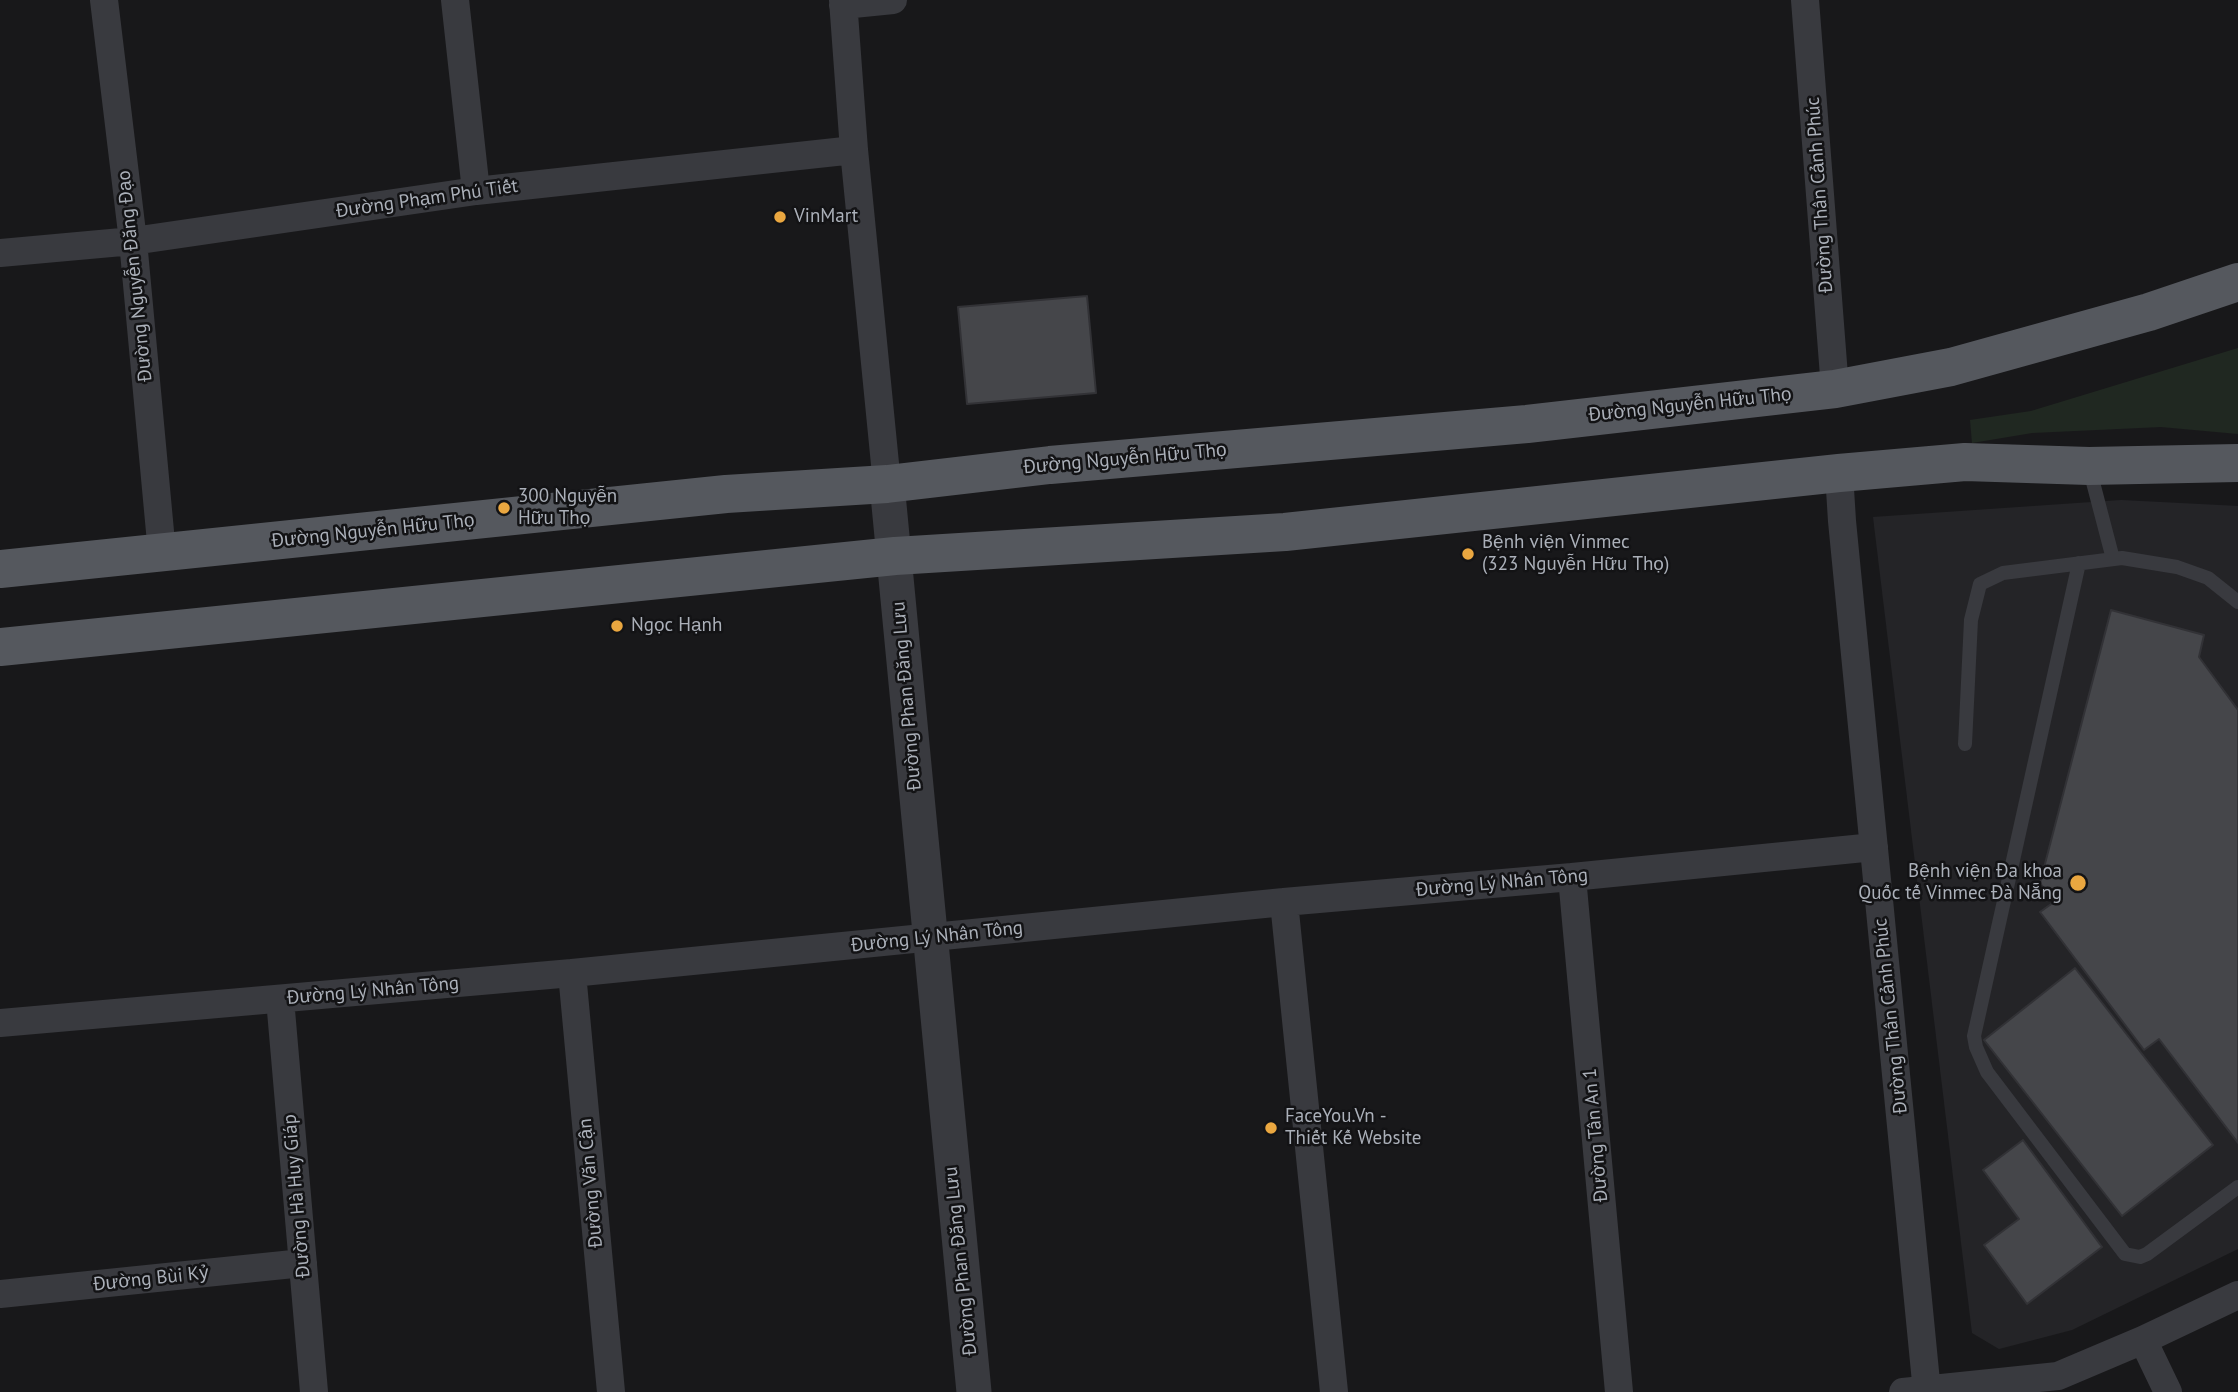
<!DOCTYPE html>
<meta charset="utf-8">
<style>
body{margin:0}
canvas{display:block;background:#18181a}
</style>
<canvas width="2238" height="1392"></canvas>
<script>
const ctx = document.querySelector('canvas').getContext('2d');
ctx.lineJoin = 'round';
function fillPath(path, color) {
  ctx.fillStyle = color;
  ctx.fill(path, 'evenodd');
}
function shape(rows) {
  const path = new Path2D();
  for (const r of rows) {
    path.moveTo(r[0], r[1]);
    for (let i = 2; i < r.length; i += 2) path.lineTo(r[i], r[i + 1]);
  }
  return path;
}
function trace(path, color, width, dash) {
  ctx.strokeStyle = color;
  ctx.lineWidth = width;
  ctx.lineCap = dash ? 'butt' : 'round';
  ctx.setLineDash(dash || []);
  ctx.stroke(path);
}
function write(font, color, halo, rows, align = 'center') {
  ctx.font = font + ' "PT Sans",sans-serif';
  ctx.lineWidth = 5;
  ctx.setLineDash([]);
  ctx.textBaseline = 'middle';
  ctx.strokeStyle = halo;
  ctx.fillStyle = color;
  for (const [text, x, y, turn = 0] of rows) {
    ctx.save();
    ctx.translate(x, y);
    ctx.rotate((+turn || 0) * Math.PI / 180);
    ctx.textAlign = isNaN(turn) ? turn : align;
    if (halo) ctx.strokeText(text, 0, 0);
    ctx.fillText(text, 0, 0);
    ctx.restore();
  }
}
const built = shape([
 [2121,500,2238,506,2238,1249,2072,1330,1999,1349,1972,1333,1873,517]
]);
const green = shape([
 [2238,348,2238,434,2161,427,2032,433,1972,443,1970,420,2031,411]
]);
const building = shape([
 [1087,296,1096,393,967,404,958,307,1087,296],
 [2111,610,2204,635,2199,657,2238,710,2238,1143,2159,1039,2144,1050,2040,912,2054,902,2040,883,2111,610],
 [2075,968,2213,1145,2122,1216,1984,1040,2075,968],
 [2023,1140,2102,1247,2027,1304,1984,1245,2019,1219,1983,1170,2023,1140]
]);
const service = shape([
 [2089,467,2113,559],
 [2079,563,1974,1036,1976,1047,1987,1072,2125,1254,2140,1257,2147,1254,2238,1187],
 [1965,744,1971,620,1980,584,2003,573,2122,558,2177,567,2208,578,2238,602]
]);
const minor = shape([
 [104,0,133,241,162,553],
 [455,0,476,191],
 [843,0,854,150,887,484],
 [1805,0,1835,389],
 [843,5,893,0],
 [0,253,133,241,476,191,854,150],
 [1839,473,1842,521,1927,1392],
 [1572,877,1619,1392],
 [1284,902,1334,1392],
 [572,973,611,1392],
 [280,999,314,1392],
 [0,1023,572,973,1284,902,1572,877,1874,847],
 [0,1294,303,1263],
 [2143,1340,2168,1392],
 [1903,1392,2058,1376,2143,1340,2238,1295]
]);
const tertiary = shape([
 [887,484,974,1392]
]);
const primary = shape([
 [0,569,726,494,887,484,1050,465,1527,424,1835,389,1951,367,2149,312,2238,282],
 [0,647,895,556,1285,532,1839,473,1965,462,2089,466,2238,463]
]);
const markers = [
 [780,217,7,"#eaa740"],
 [504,508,7,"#eaa740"],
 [1468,554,7,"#eaa740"],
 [617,626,7,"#eaa740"],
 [2078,883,9,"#eaa740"],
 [1271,1128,7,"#eaa740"]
];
const streetNames = [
 ["Đường Thân Cảnh Phúc",1820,195,-94],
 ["Đường Phạm Phú Tiết",427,199,-8],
 ["Đường Nguyễn Đăng Đạo",135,276,-96],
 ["Đường Nguyễn Hữu Thọ",1690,405,-6],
 ["Đường Nguyễn Hữu Thọ",1125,459,-5],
 ["Đường Nguyễn Hữu Thọ",373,531,-6],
 ["Đường Phan Đăng Lưu",907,696,-95],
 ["Đường Lý Nhân Tông",1502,883,-5],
 ["Đường Lý Nhân Tông",937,937,-6],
 ["Đường Lý Nhân Tông",373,991,-5],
 ["Đường Thân Cảnh Phúc",1891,1016,-96],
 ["Đường Tân An 1",1596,1135,-95],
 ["Đường Văn Cận",591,1183,-95],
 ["Đường Hà Huy Giáp",297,1196,-95],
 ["Đường Phan Đăng Lưu",961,1261,-96],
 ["Đường Bùi Kỷ",151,1279,-6]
];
const poiNames = [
 ["VinMart",794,217],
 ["300 Nguyễn",518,497],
 ["Hữu Thọ",518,519],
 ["Bệnh viện Vinmec",1482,543],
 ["(323 Nguyễn Hữu Thọ)",1482,565],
 ["Ngọc Hạnh",631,626],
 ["Bệnh viện Đa khoa",2062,872,"right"],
 ["Quốc tế Vinmec Đà Nẵng",2062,894,"right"],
 ["FaceYou.Vn -",1285,1117],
 ["Thiết Kế Website",1285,1139]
];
fillPath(built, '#242427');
fillPath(green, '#202821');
fillPath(building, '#45464a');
trace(building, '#323236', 2);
trace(service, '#393a3f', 14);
trace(minor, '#393a3f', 28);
trace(tertiary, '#393a3f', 35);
trace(primary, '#55585e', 38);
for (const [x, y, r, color] of markers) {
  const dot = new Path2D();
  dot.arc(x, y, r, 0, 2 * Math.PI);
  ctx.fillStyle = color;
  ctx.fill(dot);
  trace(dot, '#131315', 2.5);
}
write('19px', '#abb0b9', '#131315', streetNames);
write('19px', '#abb0b9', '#131315', poiNames, 'left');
</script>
